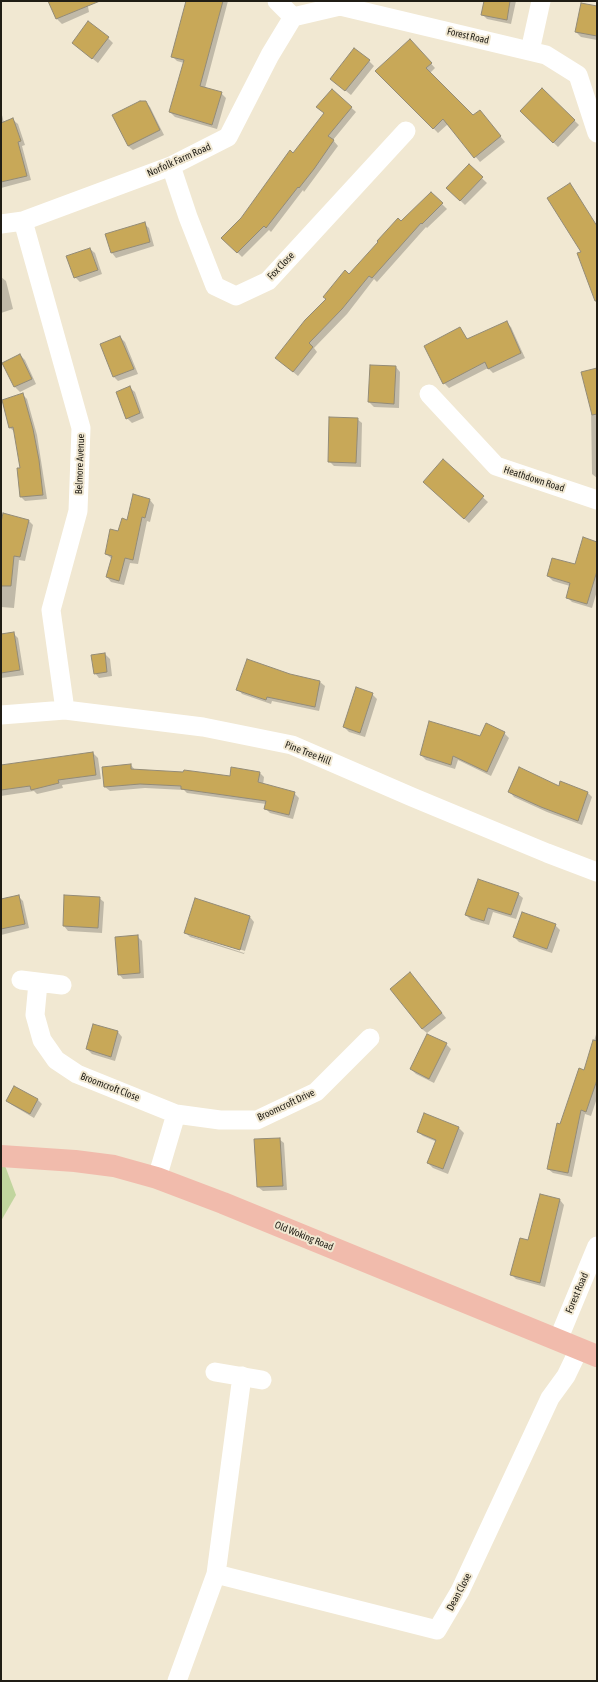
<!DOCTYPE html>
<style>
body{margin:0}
#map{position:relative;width:598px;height:1682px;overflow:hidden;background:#f1e8d2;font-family:"Asap Condensed",sans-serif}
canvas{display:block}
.frame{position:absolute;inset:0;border:2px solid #201d15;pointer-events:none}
</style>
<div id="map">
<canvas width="598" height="1682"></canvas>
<div class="frame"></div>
</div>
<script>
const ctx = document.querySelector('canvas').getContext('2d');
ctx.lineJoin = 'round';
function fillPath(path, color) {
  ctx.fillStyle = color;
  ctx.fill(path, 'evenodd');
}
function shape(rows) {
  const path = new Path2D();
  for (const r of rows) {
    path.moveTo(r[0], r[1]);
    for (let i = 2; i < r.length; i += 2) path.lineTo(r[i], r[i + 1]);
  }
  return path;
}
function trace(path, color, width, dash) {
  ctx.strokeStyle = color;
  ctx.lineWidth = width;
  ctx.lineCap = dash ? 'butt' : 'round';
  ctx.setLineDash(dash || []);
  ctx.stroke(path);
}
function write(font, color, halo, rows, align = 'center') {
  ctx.font = font + ' "Asap Condensed",sans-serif';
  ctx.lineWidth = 4;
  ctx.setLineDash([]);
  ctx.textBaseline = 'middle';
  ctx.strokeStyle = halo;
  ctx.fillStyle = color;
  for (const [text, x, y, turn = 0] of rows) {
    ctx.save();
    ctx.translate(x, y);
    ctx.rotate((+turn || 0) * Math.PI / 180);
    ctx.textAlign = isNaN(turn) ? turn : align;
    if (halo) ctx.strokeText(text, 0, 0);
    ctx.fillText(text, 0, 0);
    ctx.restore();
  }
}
const green = shape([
 [1,1155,16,1195,1,1221]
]);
const shadow = shape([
 [49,1,87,1,89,12,62,24,57,19],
 [187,1,228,1,205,88,221,93,226,98,217,129,175,117,170,112,184,63,177,61,172,56],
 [485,1,516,1,511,24,487,19,482,14],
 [597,7,597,40,581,37,576,32],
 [108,38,113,43,98,63,78,47],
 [414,45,435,68,430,73,473,116,484,116,505,142,480,162,448,124,438,133,377,71],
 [369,61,374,66,351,95,336,83],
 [542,89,579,125,558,147,521,111],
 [332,90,356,112,333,140,338,146,304,192,303,190,271,232,269,230,242,257,223,238,242,218,325,114,318,107],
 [145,102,150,107,164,135,133,150,128,146],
 [1,111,4,123,13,120,18,124,25,145,22,146,31,180,1,188],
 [469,166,487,183,465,205,447,188],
 [569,185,574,189,597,228,597,303,579,254,583,252],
 [431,193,447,209,427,228,426,227,377,282,374,279,347,314,314,348,317,352,298,376,281,362,401,222],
 [144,224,149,228,154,246,116,258,112,253,106,235],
 [90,249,95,253,102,274,80,282,75,277],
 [1,277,6,281,13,309,1,313],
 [506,322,511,327,525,358,493,373,488,368,449,388,444,383,460,328,468,340],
 [120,337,125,342,138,374,118,381,114,377],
 [20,355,25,360,36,384,20,392,15,387,4,363],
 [396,367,400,372,399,408,374,407,369,402],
 [130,388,135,392,144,418,132,423,127,418],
 [23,395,27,399,37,435,47,499,25,501,21,497,21,469,15,432,10,428],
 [591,409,597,409,597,478,592,474],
 [357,419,362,423,361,467,334,466,329,461],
 [443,461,488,502,469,523,429,487],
 [150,500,154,505,150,522,147,521,138,564,130,563,124,585,111,582,107,577,112,559,106,554,127,521],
 [29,521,33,525,25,561,19,560,14,608,1,607,1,527],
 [597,543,597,591,592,608,572,602,567,597,570,586,553,581,548,576,575,565],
 [13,633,18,638,24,675,1,678,1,635],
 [105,654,110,659,112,676,99,678,95,673],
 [289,675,320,682,325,686,319,711,272,701,271,704,242,694,238,689],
 [372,694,377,699,365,737,349,732,344,727],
 [504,733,509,738,491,776,458,760,455,769,426,760,421,755,481,737],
 [93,753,98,758,101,779,62,785,63,788,37,794,34,791,1,796,1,766],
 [131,765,135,770,231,777,259,772,264,777,263,785,294,793,299,798,293,819,270,813,265,808,266,804,187,793,184,790,145,788,110,791,105,787],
 [559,787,588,793,592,797,582,825,547,812,514,797,510,792],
 [518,894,523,898,516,919,493,912,489,925,471,920,466,915],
 [18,896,23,901,29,928,1,935,1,900],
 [65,896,99,898,104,902,102,933,68,931,64,926],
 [195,900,250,917,254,922,244,954,190,937,185,932],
 [189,933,245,951,244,953,189,935],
 [555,925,560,930,552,953,519,942,514,937],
 [137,936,142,941,144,978,123,979,119,974],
 [415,978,446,1018,427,1033,422,1029],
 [597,1031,597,1098,591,1116,585,1114,572,1177,553,1173,548,1169,560,1125,585,1071],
 [118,1032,122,1037,115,1061,92,1054,87,1049],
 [446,1044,451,1049,434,1083,416,1074,411,1069],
 [37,1099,42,1104,34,1118,12,1105,7,1101],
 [425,1114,459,1128,464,1133,448,1174,433,1168,428,1163,437,1142,423,1136,418,1132],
 [279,1139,284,1143,287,1190,263,1191,258,1187],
 [560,1200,564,1205,545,1287,516,1279,511,1274,529,1241]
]);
const building = shape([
 [48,1,100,1,56,19,48,1],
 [186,1,223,1,200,86,222,92,212,125,169,112,184,60,171,57,186,1],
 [484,1,510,1,507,20,481,15,484,1],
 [581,3,597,6,597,36,575,32,581,3],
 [88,21,109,37,92,59,72,43,88,21],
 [410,39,432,63,426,68,473,115,480,110,501,136,474,158,443,119,433,129,375,71,410,39],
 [354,48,370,60,345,91,330,79,354,48],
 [542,88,575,120,553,143,520,111,542,88],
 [332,89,352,107,328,136,334,140,314,169,299,188,298,187,266,228,264,226,237,253,221,238,241,218,290,150,293,153,324,113,316,107,332,89],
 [140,101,146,101,160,130,128,146,112,115,140,101],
 [13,118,21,141,18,142,27,176,1,182,1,123,13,118],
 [469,164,483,177,460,201,446,188,469,164],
 [570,183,597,226,597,301,595,301,577,253,581,252,547,198,570,183],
 [431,192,443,203,422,224,421,223,372,278,369,276,342,309,309,343,313,347,293,372,275,358,305,320,326,299,323,297,345,270,349,274,378,242,377,241,398,218,401,221,431,192],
 [145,222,150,242,111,253,105,234,145,222],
 [90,248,98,270,74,278,66,256,90,248],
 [507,321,521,353,488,369,485,362,443,384,424,346,460,327,467,339,507,321],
 [120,336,134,369,113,377,100,344,120,336],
 [20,354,32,379,14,387,2,363,20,354],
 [370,365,396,366,394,404,368,402,370,365],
 [597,368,597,414,592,415,581,372,597,368],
 [130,386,140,413,126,419,116,392,130,386],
 [23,393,33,429,39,460,43,495,20,497,17,468,20,468,13,427,9,428,2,400,23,393],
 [329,417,358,418,356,463,328,462,329,417],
 [443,459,484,496,464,519,423,482,443,459],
 [133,494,150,499,145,518,142,517,133,560,125,558,119,581,106,577,112,556,105,554,110,529,118,531,122,518,127,520,133,494],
 [3,513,29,520,20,557,14,556,11,586,1,586,1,522,3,513],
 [583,537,597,542,597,571,587,604,566,598,570,583,547,576,552,558,575,564,583,537],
 [14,632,20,670,1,673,1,634,14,632],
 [105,653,107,672,94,674,91,655,105,653],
 [247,659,290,674,320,681,315,707,267,697,266,700,236,690,247,659],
 [356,687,373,693,360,733,343,727,356,687],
 [429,721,480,736,486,723,505,732,487,772,453,756,451,765,420,755,429,721],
 [93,752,96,775,58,780,59,783,31,790,30,786,1,790,1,765,93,752],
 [131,764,131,769,183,772,184,770,230,776,231,767,260,772,258,782,295,792,289,815,264,809,266,801,181,789,181,786,140,784,104,787,102,767,131,764],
 [519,767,559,786,560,781,588,792,578,821,541,807,508,792,519,767],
 [478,879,519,893,511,915,488,908,484,921,465,915,478,879],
 [19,895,25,924,1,929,1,899,19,895],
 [64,895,100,897,98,928,63,926,64,895],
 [195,898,250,916,240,950,184,933,195,898],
 [522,912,556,924,547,949,513,937,522,912],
 [138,935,140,973,118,975,115,937,138,935],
 [410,972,442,1013,422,1029,390,989,410,972],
 [93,1024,118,1031,111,1057,86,1049,93,1024],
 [427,1034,447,1043,429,1079,410,1069,427,1034],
 [593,1040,597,1041,597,1080,586,1112,581,1110,568,1173,547,1169,557,1123,560,1124,579,1068,584,1070,593,1040],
 [14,1086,38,1099,30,1114,6,1101,14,1086],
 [424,1113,459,1127,443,1169,427,1163,436,1140,417,1132,424,1113],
 [280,1138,283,1186,257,1187,254,1139,280,1138],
 [540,1194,560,1199,540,1283,510,1275,520,1238,528,1240,540,1194]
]);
const minor = shape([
 [277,1,293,17],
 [293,17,340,6,546,55,578,75,597,133],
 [530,51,541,1],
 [171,166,188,217,215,286,236,296,268,281,406,131],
 [23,221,81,428,78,511,51,610,65,710],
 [1,224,23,221,171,166,228,137,270,55,293,17],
 [429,394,496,466,597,500],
 [1,715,65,710,203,727,292,745,412,797,547,853,597,872],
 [21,980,62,985],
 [38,983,35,1015,42,1040,56,1060,77,1074,176,1114,220,1120,257,1120,316,1092,370,1038],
 [157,1178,176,1114],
 [558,1340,597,1246],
 [215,1372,262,1380],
 [242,1376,216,1574,437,1630,460,1591,550,1398,566,1376,579,1349],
 [177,1681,216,1574]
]);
const major = shape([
 [1,1156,75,1161,114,1166,157,1178,223,1203,597,1356]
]);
const streetNames = [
 ["Forest Road",468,36,13],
 ["Norfolk Farm Road",179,160,-24],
 ["Fox Close",281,266,-46],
 ["Belmore Avenue",80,464,-88],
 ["Heathdown Road",534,479,18],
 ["Pine Tree Hill",308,753,21],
 ["Broomcroft Close",110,1087,21],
 ["Broomcroft Drive",286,1105,-25],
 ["Old Woking Road",304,1236,22],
 ["Forest Road",577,1293,-67],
 ["Dean Close",459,1592,-62]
];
fillPath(green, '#c1d59e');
fillPath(shadow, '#0003');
fillPath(building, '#c8a858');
trace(building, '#938b77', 1);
trace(minor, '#fff', 19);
trace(major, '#f1bbac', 22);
write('10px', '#201d15', '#f1e8d2', streetNames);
</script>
